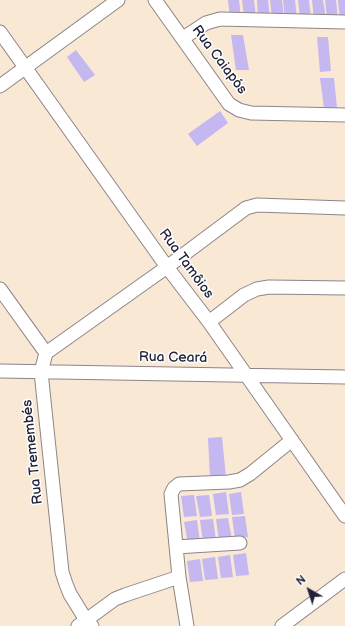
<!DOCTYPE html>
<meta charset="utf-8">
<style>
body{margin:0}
#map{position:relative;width:345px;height:626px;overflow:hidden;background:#f8e8d4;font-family:"Balsamiq Sans",sans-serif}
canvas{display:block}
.north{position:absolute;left:289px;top:570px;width:40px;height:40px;-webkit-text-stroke:3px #fff;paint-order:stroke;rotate:321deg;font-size:11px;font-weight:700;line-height:16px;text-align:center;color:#22223b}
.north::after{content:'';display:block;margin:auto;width:14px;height:18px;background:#22223b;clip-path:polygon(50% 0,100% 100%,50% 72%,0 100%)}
</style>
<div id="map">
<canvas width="345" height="626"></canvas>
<div class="north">N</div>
</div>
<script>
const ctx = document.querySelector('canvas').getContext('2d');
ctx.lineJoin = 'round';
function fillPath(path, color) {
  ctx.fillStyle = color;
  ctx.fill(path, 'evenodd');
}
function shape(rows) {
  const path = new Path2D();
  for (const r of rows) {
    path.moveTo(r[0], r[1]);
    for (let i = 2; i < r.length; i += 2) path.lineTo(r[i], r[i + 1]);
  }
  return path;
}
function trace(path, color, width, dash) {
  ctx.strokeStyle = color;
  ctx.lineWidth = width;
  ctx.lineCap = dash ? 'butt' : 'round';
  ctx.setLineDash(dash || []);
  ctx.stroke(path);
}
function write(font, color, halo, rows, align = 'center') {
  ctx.font = font + ' "Balsamiq Sans",sans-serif';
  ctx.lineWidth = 3;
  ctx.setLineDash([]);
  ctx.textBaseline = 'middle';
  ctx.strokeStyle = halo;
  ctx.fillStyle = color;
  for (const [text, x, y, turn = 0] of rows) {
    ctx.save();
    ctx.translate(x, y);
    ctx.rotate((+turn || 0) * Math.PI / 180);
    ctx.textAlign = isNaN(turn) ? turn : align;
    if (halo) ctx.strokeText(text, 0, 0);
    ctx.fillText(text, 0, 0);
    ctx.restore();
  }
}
const building = shape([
 [228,0,239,0,241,18,230,18],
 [242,0,254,0,256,18,244,17],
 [257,0,268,0,270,18,258,17],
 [270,0,282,0,284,17,272,17],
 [283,0,295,0,297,19,285,18],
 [298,0,309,0,311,19,300,18],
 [312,0,323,0,326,19,314,19],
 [325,0,336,0,338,20,327,19],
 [338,0,345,0,345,20,340,20],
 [231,35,243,35,249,70,236,70],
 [317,37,328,37,331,71,320,72],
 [76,50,95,75,84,82,67,57],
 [320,78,334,78,337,108,324,108],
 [220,111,228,123,197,146,188,134],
 [222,437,226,477,210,478,208,438],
 [226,492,229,514,216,515,213,494],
 [241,492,244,514,232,515,229,494],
 [194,495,197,516,184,517,181,496],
 [209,495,212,516,200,517,196,496],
 [245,516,248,537,235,539,232,517],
 [228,518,232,539,219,541,216,519],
 [213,519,216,540,203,542,200,520],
 [197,520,200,542,188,543,184,522],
 [246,553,249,575,236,576,233,555],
 [230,555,233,577,221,578,218,557],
 [215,557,218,579,205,580,202,559],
 [200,559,203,581,190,582,187,561]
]);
const minor = shape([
 [155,0,229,104,239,110,251,113,345,115],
 [0,32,167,267,209,322,345,516],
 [183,38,206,23,220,19,345,22],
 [0,86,118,0],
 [0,289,46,353,41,372,62,572,66,584,70,594,86,620,92,626],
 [209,322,244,295,257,289,269,287,345,288],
 [46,353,167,267,246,208,257,205,345,208],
 [0,371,345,377],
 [176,547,240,543],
 [78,626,115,599,125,595,179,577],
 [187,626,179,577,171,494,174,488,179,484,229,482,240,480,250,474,292,440],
 [282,626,345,579]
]);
const streetNames = [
 ["Rua Caiapós",219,60,53],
 ["Rua Tamôios",186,264,54],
 ["Rua Ceará",173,358,1],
 ["Rua Tremembés",33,452,-96]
];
fillPath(building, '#c5b7ef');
trace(minor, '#8d8588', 15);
trace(minor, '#fff', 13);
write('14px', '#22223b', '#fff', streetNames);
</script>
